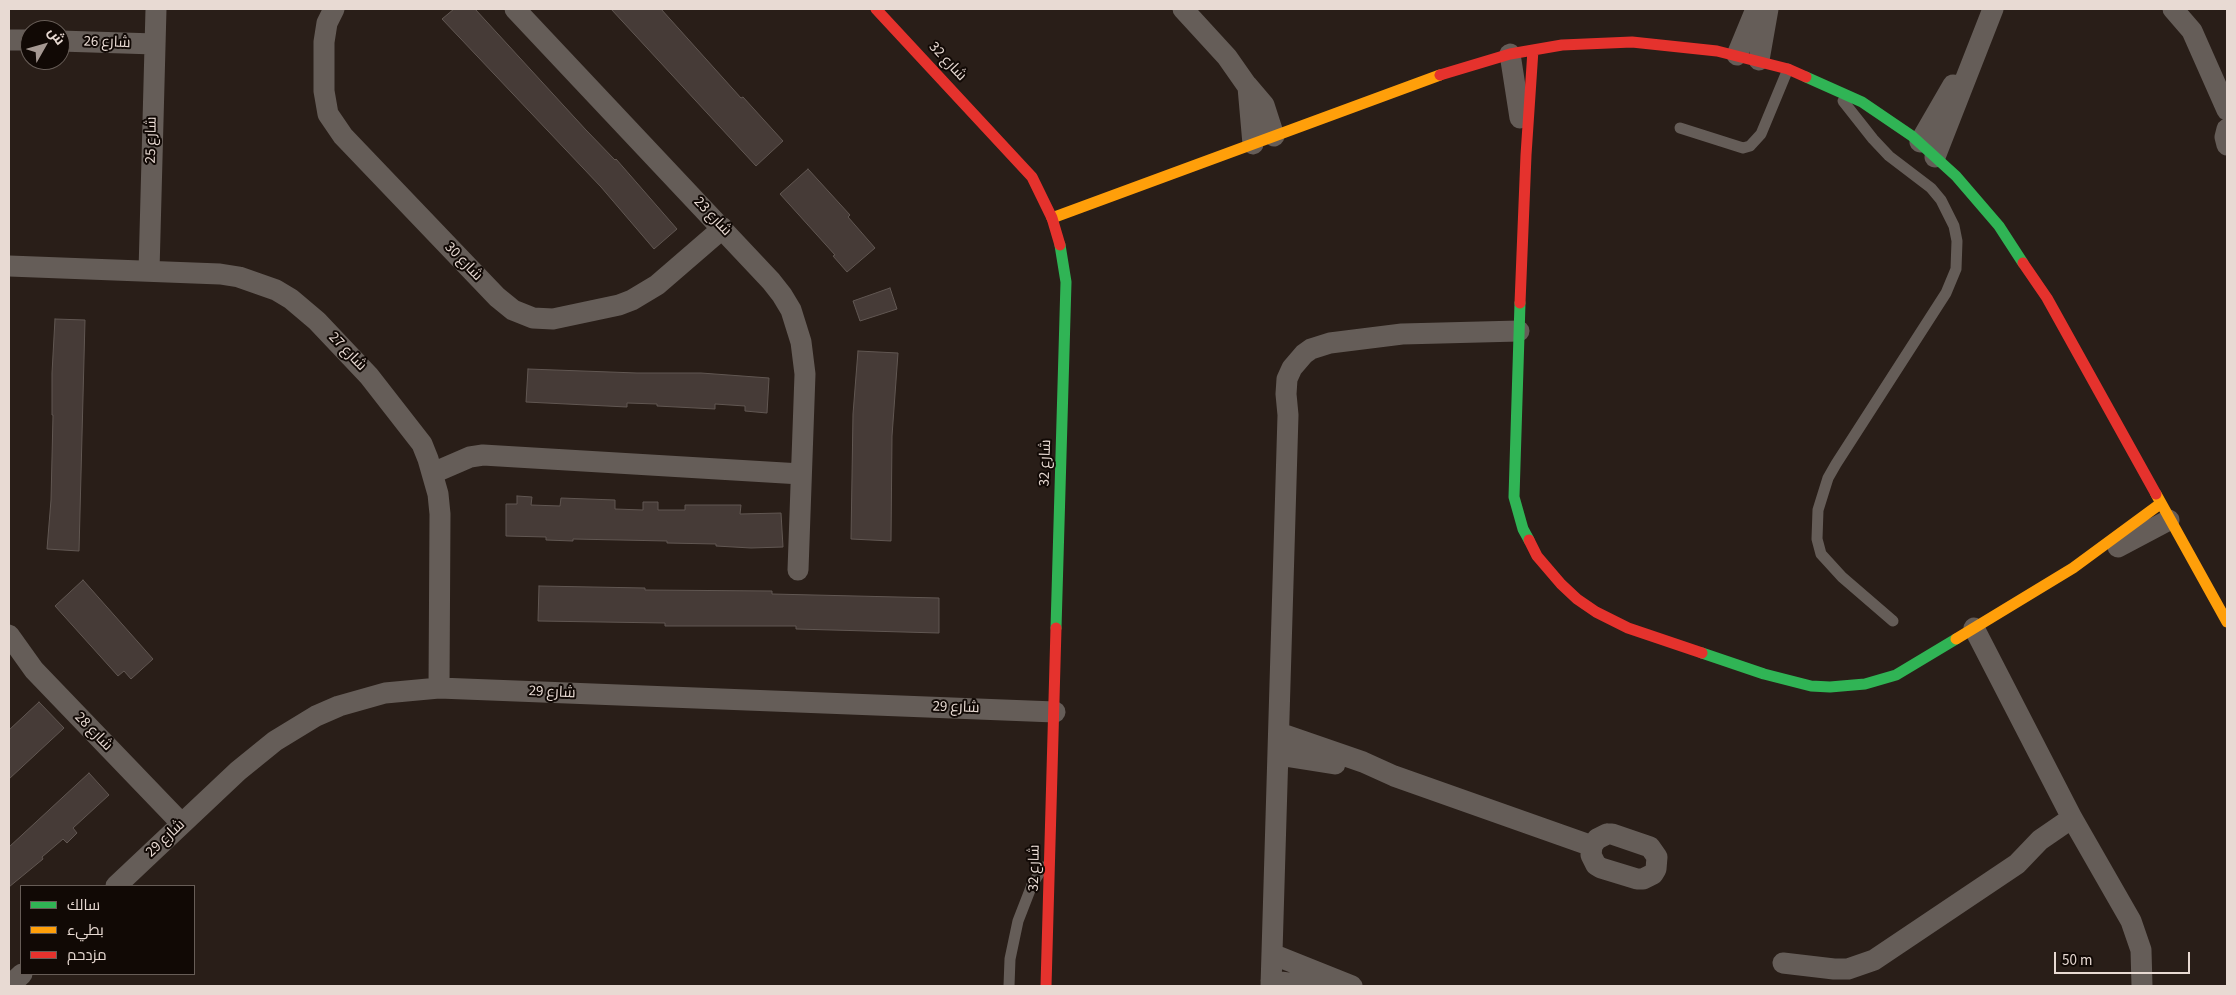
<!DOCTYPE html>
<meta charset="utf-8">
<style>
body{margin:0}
#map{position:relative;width:2236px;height:995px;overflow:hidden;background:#291e18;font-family:"Source Sans 3",Cairo,sans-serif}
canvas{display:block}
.frame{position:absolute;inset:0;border:10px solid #e8dad3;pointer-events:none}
.legend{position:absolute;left:20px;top:885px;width:175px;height:90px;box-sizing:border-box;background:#110905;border:1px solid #675d57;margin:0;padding:6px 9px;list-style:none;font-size:15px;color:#e8dad3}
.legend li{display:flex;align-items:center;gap:10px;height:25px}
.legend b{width:25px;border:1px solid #675d57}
.north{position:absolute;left:20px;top:20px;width:50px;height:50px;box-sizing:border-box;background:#110905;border:1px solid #675d57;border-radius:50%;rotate:52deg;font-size:14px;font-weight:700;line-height:20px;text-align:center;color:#e8dad3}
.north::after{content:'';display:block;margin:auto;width:18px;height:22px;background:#a59892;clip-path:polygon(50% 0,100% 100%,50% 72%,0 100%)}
.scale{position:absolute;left:2054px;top:952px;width:136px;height:22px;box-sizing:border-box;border:2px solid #e8dad3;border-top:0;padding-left:6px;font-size:15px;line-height:18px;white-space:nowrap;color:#e8dad3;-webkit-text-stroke:4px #110905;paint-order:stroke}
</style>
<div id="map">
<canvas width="2236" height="995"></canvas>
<div class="frame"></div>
<ul class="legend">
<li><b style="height:6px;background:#30b455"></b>سالك</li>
<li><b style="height:6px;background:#ff9f0a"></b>بطيء</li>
<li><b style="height:6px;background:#e5322d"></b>مزدحم</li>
</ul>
<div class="north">ش</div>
<div class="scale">50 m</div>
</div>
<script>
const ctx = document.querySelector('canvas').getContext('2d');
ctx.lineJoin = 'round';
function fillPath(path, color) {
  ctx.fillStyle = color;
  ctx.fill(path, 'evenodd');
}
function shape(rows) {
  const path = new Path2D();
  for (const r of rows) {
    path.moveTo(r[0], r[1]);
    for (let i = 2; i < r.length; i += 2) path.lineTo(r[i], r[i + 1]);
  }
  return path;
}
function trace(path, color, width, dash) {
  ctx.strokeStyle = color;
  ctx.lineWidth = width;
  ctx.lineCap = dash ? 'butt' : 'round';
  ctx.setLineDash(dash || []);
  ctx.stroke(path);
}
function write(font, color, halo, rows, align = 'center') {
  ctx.font = font + ' "Source Sans 3",Cairo,sans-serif';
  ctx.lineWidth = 4;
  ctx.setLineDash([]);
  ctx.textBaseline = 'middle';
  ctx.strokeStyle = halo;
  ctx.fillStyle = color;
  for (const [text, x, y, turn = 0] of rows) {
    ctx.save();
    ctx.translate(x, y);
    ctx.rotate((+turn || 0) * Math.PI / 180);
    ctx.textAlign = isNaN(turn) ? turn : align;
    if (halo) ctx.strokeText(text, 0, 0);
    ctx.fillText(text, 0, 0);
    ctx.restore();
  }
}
const building = shape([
 [454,9,475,9,586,130,615,160,616,159,677,229,654,249,601,187,442,19,454,9],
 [611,9,661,9,741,98,743,97,783,141,756,166,611,9],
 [808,169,850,215,848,217,875,248,847,272,833,256,835,255,780,194,808,169],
 [890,288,897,309,860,321,853,301,890,288],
 [55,319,85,320,79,551,47,549,51,500,53,415,52,415,52,373,55,319],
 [858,351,898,353,892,436,891,541,851,539,853,414,858,351],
 [528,369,637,373,701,373,769,378,767,413,745,411,745,406,715,404,715,409,657,406,657,404,627,403,627,407,526,402,528,369],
 [517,496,532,497,531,505,560,506,561,498,615,500,615,509,643,510,643,502,658,502,658,510,685,510,685,505,741,505,740,514,781,513,783,547,751,548,716,546,716,544,667,543,667,541,573,539,573,541,546,540,546,537,506,536,506,504,517,504,517,496],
 [83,580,153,659,131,679,124,671,118,676,55,606,83,580],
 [539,586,645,588,645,590,772,591,772,594,939,598,939,633,796,629,796,626,665,626,665,623,538,621,539,586],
 [39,702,64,728,9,779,9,730,39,702],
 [89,773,109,795,73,828,77,833,67,843,63,839,42,857,43,859,9,887,9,847,89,773]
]);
const lane = shape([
 [1843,101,1873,139,1889,156,1931,188,1941,200,1954,226,1957,241,1956,269,1946,293,1836,464,1828,478,1818,510,1817,539,1821,554,1842,577,1893,621],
 [1680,128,1743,148,1750,146,1761,134,1788,69],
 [1009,986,1010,959,1018,921,1032,885,1043,867]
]);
const street = shape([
 [334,9,327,23,324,42,324,91,328,114,343,136,497,297,513,310,533,318,553,319,619,305,632,300,657,285,723,228],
 [515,9,771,281,782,295,791,310,801,342,805,374,798,570],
 [1183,9,1227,57,1248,87,1253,144],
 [2173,9,2192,31,2227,110],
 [9,40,30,40],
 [60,41,155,44],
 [1510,54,1520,118],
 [1737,55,1756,9],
 [1759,60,1768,9],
 [1247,85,1264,105,1274,136],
 [2227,129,2225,137,2227,145],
 [1920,142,1953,85],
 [1935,157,1993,9],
 [9,266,220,274,239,277,276,290,291,299,317,321,369,376,422,444,428,459,438,494,440,514,439,688],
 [149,271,156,9],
 [433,473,470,457,483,455,801,474],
 [2118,547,2169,520],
 [1974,628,2072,818,2131,921,2141,950,2142,986],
 [9,635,34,670,182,824],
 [1279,733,1363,762,1394,776,1592,846],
 [1278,755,1335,764],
 [1607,834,1612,834,1650,847,1657,857,1656,869,1653,874,1643,879,1637,879,1601,868,1596,865,1591,855,1592,846,1597,839,1607,834],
 [116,886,238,771,275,741,316,716,339,706,385,693,439,688,1055,712],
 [1272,954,1352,986],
 [1783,963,1834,969,1848,969,1874,960,2017,864,2040,840,2072,818],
 [1271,981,1315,986],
 [9,986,22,974],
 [1271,986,1288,415,1286,394,1287,379,1292,368,1304,354,1311,349,1330,343,1402,334,1519,331]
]);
const fast = shape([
 [1806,77,1862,102,1912,136,1956,176,1999,226,2023,263],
 [1520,303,1514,497,1523,529,1529,540],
 [1056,628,1066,282,1060,245],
 [1702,653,1764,674,1811,686,1830,687,1865,684,1896,675,1956,639]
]);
const slow = shape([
 [1052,218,1440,75],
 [2156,494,2227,622],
 [1956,639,2073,568,2160,504]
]);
const jam = shape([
 [876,9,1032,177,1052,218,1060,245],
 [1440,75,1510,54,1562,45,1632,42,1717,51,1788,69,1806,77],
 [2023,263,2047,298,2156,494],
 [1520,303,1526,155,1533,50],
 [1529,540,1537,556,1561,584,1577,599,1596,612,1628,628,1702,653],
 [1046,986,1056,628]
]);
const streetNames = [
 ["شارع 26",107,43,2],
 ["شارع 32",947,62,47],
 ["شارع 25",152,140,-89],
 ["شارع 23",712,217,47],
 ["شارع 30",463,262,46],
 ["شارع 27",347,352,46],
 ["شارع 32",1046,463,-88],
 ["شارع 29",552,693,3],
 ["شارع 29",956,708,2],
 ["شارع 28",93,732,46],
 ["شارع 29",166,839,-43],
 ["شارع 32",1035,868,-89]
];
fillPath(building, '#463b37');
trace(building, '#615752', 1);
trace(lane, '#655d58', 11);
trace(street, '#655d58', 21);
trace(fast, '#30b455', 11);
trace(slow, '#ff9f0a', 11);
trace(jam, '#e5322d', 11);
write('15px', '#e8dad3', '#110905', streetNames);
</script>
